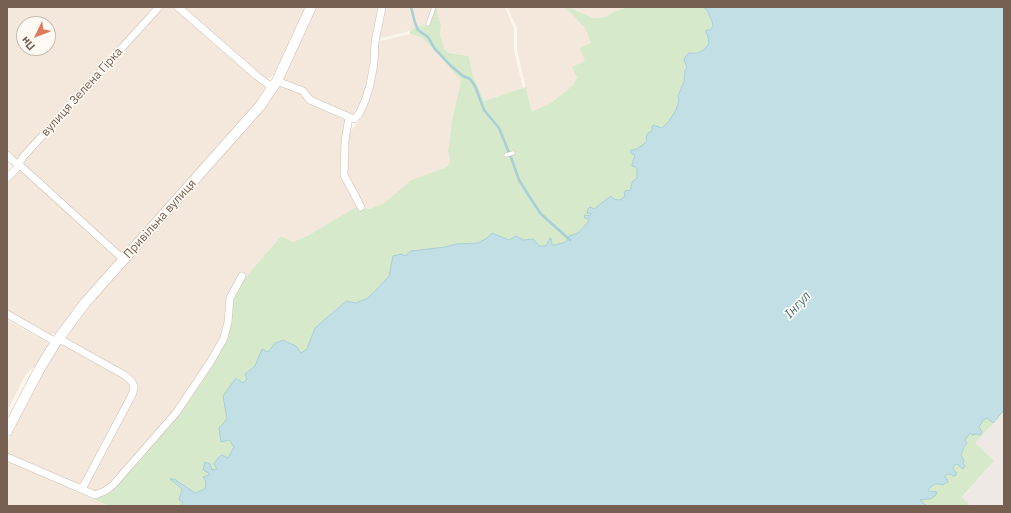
<!DOCTYPE html>
<meta charset="utf-8">
<style>
body{margin:0}
#map{position:relative;width:1011px;height:513px;overflow:hidden;background:#fcf6ec;font-family:"IBM Plex Sans",sans-serif}
canvas{display:block}
.frame{position:absolute;inset:0;border:8px solid #765e50;pointer-events:none}
.north{position:absolute;left:16px;top:16px;width:40px;height:40px;box-sizing:border-box;background:#fefaf3;border:1px solid #c8bcb2;border-radius:50%;rotate:227deg;font-size:11px;font-weight:700;line-height:16px;text-align:center;color:#765e50}
.north::after{content:'';display:block;margin:auto;width:14px;height:18px;background:#dc7a5b;clip-path:polygon(50% 0,100% 100%,50% 72%,0 100%)}
</style>
<div id="map">
<canvas width="1011" height="513"></canvas>
<div class="frame"></div>
<div class="north">Пн</div>
</div>
<script>
const ctx = document.querySelector('canvas').getContext('2d');
ctx.lineJoin = 'round';
function fillPath(path, color) {
  ctx.fillStyle = color;
  ctx.fill(path, 'evenodd');
}
function shape(rows) {
  const path = new Path2D();
  for (const r of rows) {
    path.moveTo(r[0], r[1]);
    for (let i = 2; i < r.length; i += 2) path.lineTo(r[i], r[i + 1]);
  }
  return path;
}
function trace(path, color, width, dash) {
  ctx.strokeStyle = color;
  ctx.lineWidth = width;
  ctx.lineCap = dash ? 'butt' : 'round';
  ctx.setLineDash(dash || []);
  ctx.stroke(path);
}
function write(font, color, halo, rows, align = 'center') {
  ctx.font = font + ' "IBM Plex Sans",sans-serif';
  ctx.lineWidth = 3.5;
  ctx.setLineDash([]);
  ctx.textBaseline = 'middle';
  ctx.strokeStyle = halo;
  ctx.fillStyle = color;
  for (const [text, x, y, turn = 0] of rows) {
    ctx.save();
    ctx.translate(x, y);
    ctx.rotate((+turn || 0) * Math.PI / 180);
    ctx.textAlign = isNaN(turn) ? turn : align;
    if (halo) ctx.strokeText(text, 0, 0);
    ctx.fillText(text, 0, 0);
    ctx.restore();
  }
}
const residential = shape([
 [7,7,155,7,19,158,16,159,7,153],
 [24,24,48,24,48,48,24,48],
 [163,7,176,7,263,84,265,89,263,96,125,251,121,252,27,169,24,164,25,158],
 [181,7,306,7,274,74,269,78,264,79],
 [316,7,380,7,372,63,363,101,354,115,350,115,311,97,284,80,284,77],
 [384,7,433,7,427,23,424,25,414,28,410,31,378,39],
 [436,7,505,7,514,29,514,50,523,88,484,101,472,73,469,56,449,53,445,50,440,35,441,26],
 [507,7,565,7,585,28,591,43,585,61,573,85,551,103,533,111,531,110,517,50,517,28],
 [567,7,630,7,614,11,606,17,594,18],
 [410,34,422,37,461,80,452,121,448,151,450,159,449,164,445,168,411,180,383,204,369,209,365,208,346,172,348,135,362,116,378,43,380,41],
 [282,86,301,94,309,104,346,120,342,174,358,206,307,236,293,242,281,236,246,277,241,273,221,339,175,411,112,484,96,492,85,488,136,386,67,340,66,336,88,304,278,88],
 [20,169,118,259,57,333,53,334,50,334,7,310,7,181],
 [7,320,47,342,48,344,48,348,37,365,26,374,7,411],
 [61,344,64,344,131,383,131,392,82,482,77,484,7,454,7,443,44,369],
 [7,460,93,499,109,506,7,506]
]);
const industrial = shape([
 [1004,410,1004,506,970,506,962,498,994,461,974,443]
]);
const green = shape([
 [433,7,436,8,441,26,440,35,445,50,449,53,469,56,472,73,484,101,526,87,531,110,533,111,551,103,573,85,577,77,572,67,585,61,580,48,591,43,585,28,565,7,567,7,594,18,606,17,614,11,630,7,703,7,707,10,712,21,713,26,710,30,707,30,710,43,705,49,698,53,693,52,687,65,687,68,685,70,684,82,678,96,680,101,676,110,669,121,662,128,658,127,652,131,645,143,637,149,633,149,635,157,635,167,637,169,637,178,631,189,623,198,619,200,614,199,594,209,590,213,591,214,590,216,585,215,589,221,578,233,569,236,566,242,555,245,552,245,549,242,546,246,539,246,533,239,523,240,516,236,509,240,492,233,487,238,478,243,456,244,445,247,411,251,368,298,356,303,345,301,315,328,307,349,302,353,291,343,283,340,275,343,268,352,255,366,245,374,247,379,243,383,237,378,226,413,227,419,229,440,234,447,228,458,217,469,212,471,209,473,210,475,206,482,206,489,195,493,171,479,182,489,179,499,183,502,181,506,109,506,93,499,96,492,104,490,175,411,221,339,226,323,229,298,241,273,246,277,281,236,293,242,307,236,358,206,363,205,365,208,369,209,383,204,411,180,445,168,449,164,450,159,448,151,452,121,461,80,422,37,410,34,410,31,414,28,424,25,427,23],
 [987,418,993,423,975,443,994,461,962,497,970,506,927,506,920,500,927,499,931,499,932,492,929,491,928,489,935,484,940,484,945,478,945,475,950,474,953,476,955,476,957,474,953,468,954,465,958,464,960,467,963,469,964,461,961,456,964,447,967,443,965,440,970,432,982,431,979,427,983,420]
]);
const water = shape([
 [703,7,1004,7,1004,410,993,423,987,418,983,420,979,427,982,432,981,434,979,435,976,434,972,435,970,433,965,440,967,443,964,447,961,455,964,461,963,463,965,466,963,469,960,467,958,464,954,465,953,468,957,474,955,476,953,476,950,474,945,475,945,478,947,479,948,482,942,485,940,484,935,484,928,489,929,491,937,492,935,496,931,499,927,499,920,500,927,506,181,506,183,502,179,500,182,489,170,479,174,479,195,493,205,489,206,482,203,477,209,475,209,473,203,470,205,462,210,464,212,470,217,469,214,464,218,458,222,455,228,458,234,447,229,440,221,442,219,428,227,419,223,396,236,378,243,383,247,379,245,374,255,366,262,349,268,352,275,343,283,340,296,346,301,353,307,349,315,328,346,301,356,303,368,298,389,276,393,256,401,254,405,256,411,251,445,247,456,244,478,243,487,238,492,233,509,240,516,236,523,240,533,239,539,246,546,246,550,238,551,238,552,245,555,245,566,242,569,236,578,233,589,221,588,219,585,218,584,216,585,215,590,216,591,214,590,213,587,213,588,209,590,207,594,209,611,196,614,199,619,200,623,198,625,196,624,193,626,190,629,191,631,189,631,186,633,181,637,178,637,169,635,167,632,166,632,164,633,163,633,160,635,157,634,154,632,154,630,152,631,150,637,149,645,143,647,140,646,137,648,133,652,131,652,128,653,125,662,128,669,121,676,110,679,101,678,96,684,82,685,70,687,68,684,59,686,56,689,53,698,53,705,49,709,43,708,36,706,33,706,30,710,30,713,26,712,21,707,10,703,7]
]);
const stream = shape([
 [411,7,415,23,418,30,428,37,435,49,451,66,463,76,470,79,475,86,484,110,499,128,512,160,519,180,531,199,541,214,570,240]
]);
const lane = shape([
 [428,24,434,7],
 [506,155,513,153]
]);
const street = shape([
 [178,7,257,76,273,88],
 [277,81,303,91,310,100,349,117,354,119,359,114,365,101,370,85,374,63,375,42,382,7],
 [349,117,345,141,344,175,361,207],
 [7,155,12,160,23,168,124,260],
 [7,178,16,169,23,157,159,7],
 [7,314,56,342],
 [58,338,126,376,132,382,134,386,133,393,82,489],
 [7,457,95,495,105,491,113,485,176,413,211,361,224,338,228,322,230,298,242,276]
]);
const secondary = shape([
 [7,431,40,368,56,342,85,303,260,106,277,81,311,7]
]);
const streetNames = [
 ["вулиця Зелена Гірка",82,92,-48],
 ["Привільна вулиця",160,219,-48]
];
const waterNames = [
 ["Інгул",798,305,-47]
];
fillPath(residential, '#f3e8db');
fillPath(industrial, '#eee9e4');
fillPath(green, '#d6e9cb');
fillPath(water, '#c1dfe5');
trace(water, '#a8ced6', 1);
trace(stream, '#a8ced6', 2.5);
trace(lane, '#cebfb2', 4.5);
trace(street, '#cebfb2', 8);
trace(secondary, '#d0bfb0', 11);
trace(lane, '#fff', 3.5);
trace(street, '#fff', 7);
trace(secondary, '#fff', 10);
write('12px', '#765e50', '#fefaf3', streetNames);
write('italic 13px', '#477680', '#fefaf3', waterNames);
</script>
